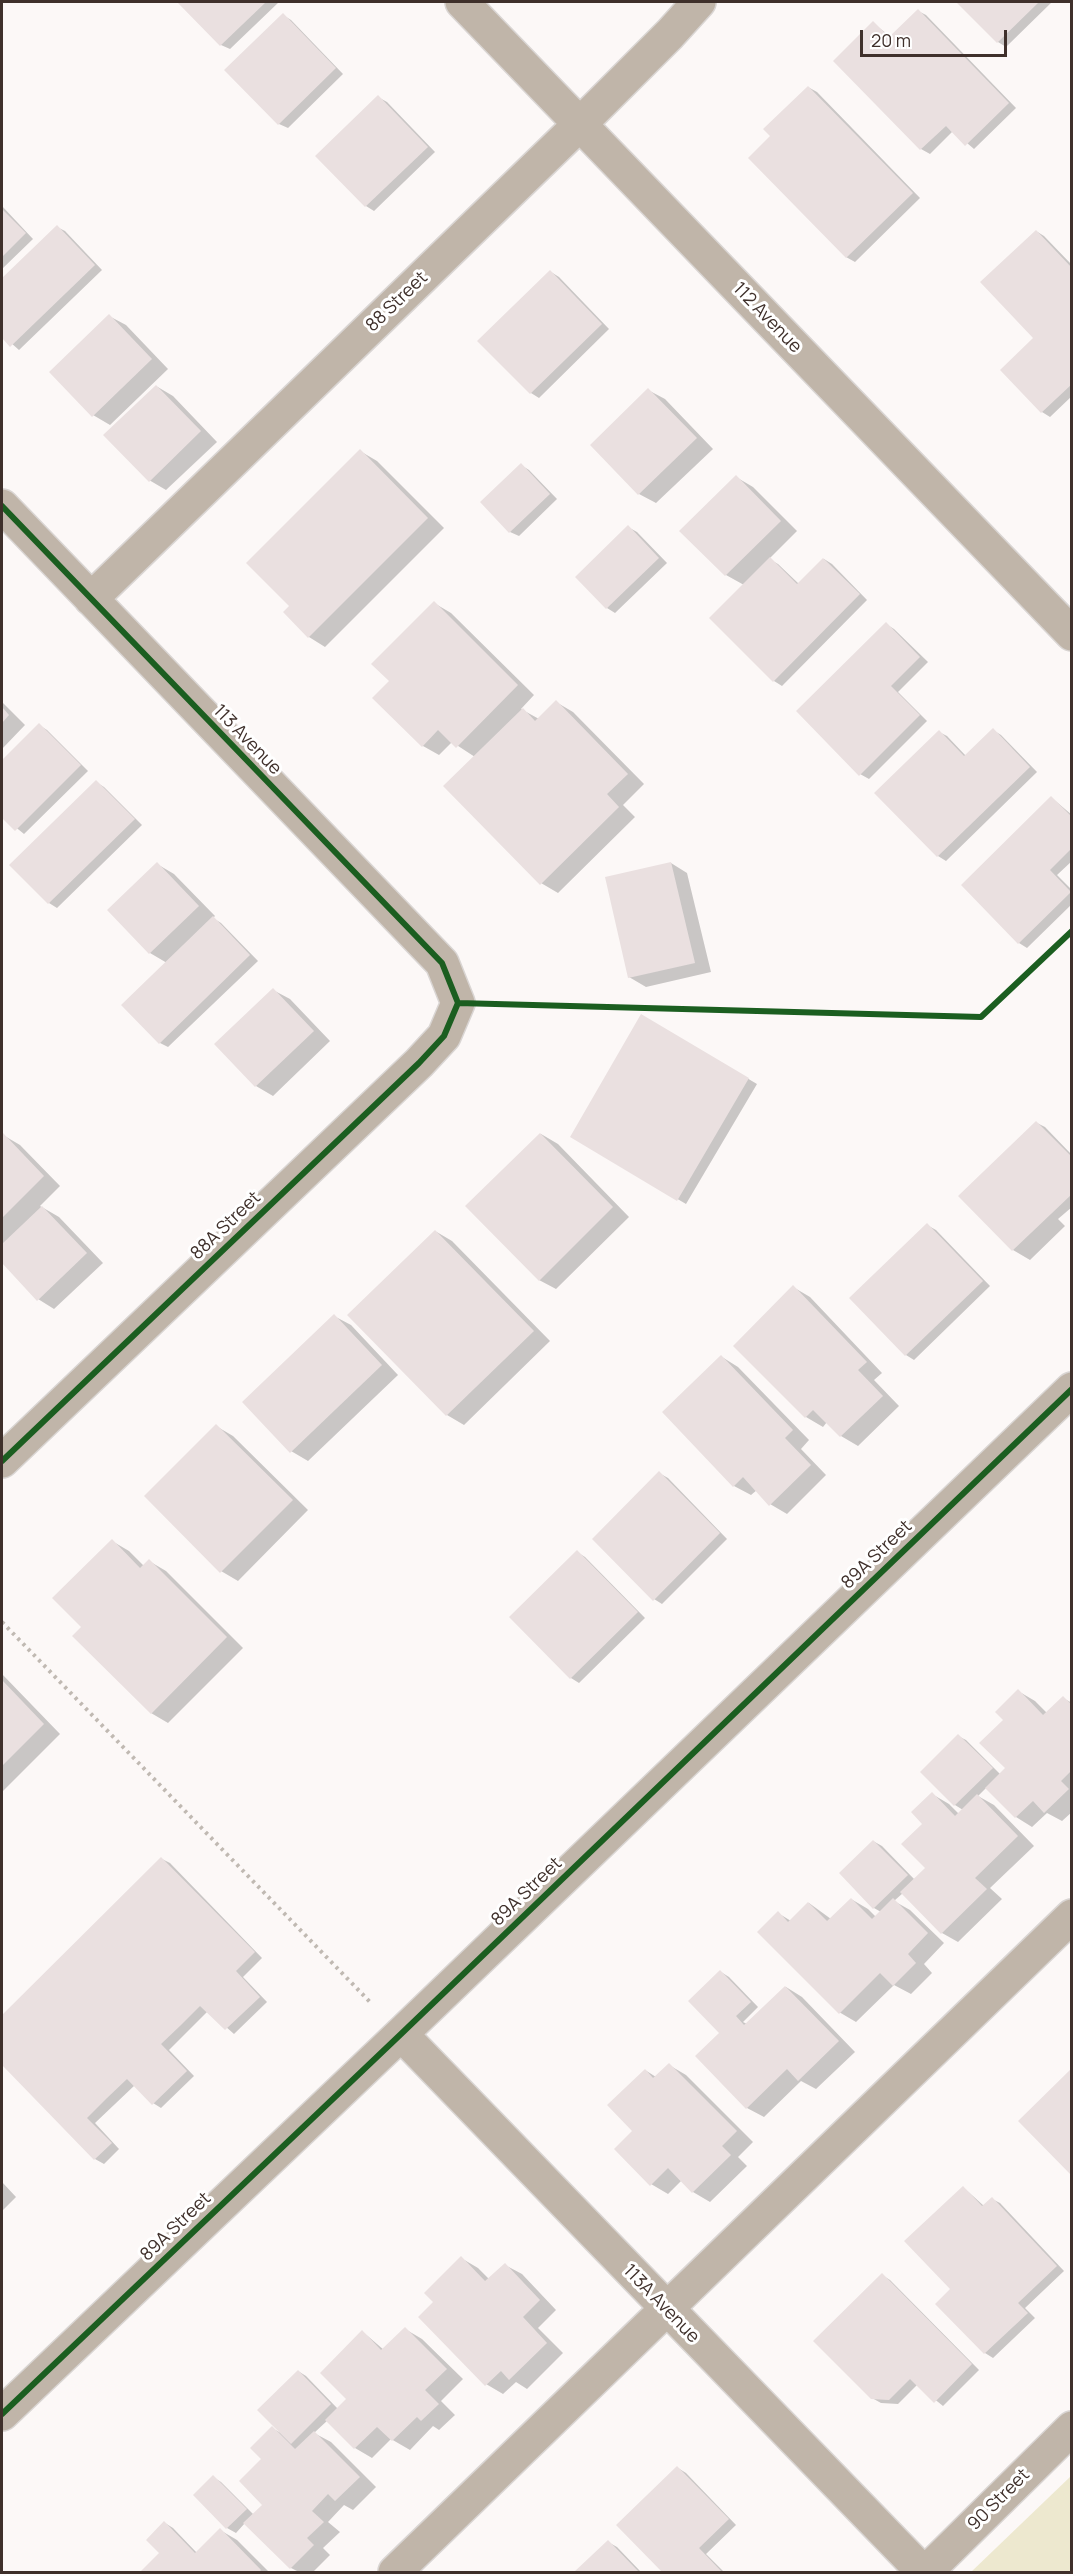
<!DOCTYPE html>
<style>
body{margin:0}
#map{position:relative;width:1073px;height:2574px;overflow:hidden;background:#fcf8f7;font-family:Manrope,sans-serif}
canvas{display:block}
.frame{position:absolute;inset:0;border:3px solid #3f302b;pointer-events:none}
.scale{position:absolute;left:860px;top:30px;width:147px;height:27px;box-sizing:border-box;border:3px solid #3f302b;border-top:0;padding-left:8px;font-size:18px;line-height:21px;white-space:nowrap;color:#3f302b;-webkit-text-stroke:4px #fff;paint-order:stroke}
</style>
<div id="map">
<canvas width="1073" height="2574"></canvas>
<div class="frame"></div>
<div class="scale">20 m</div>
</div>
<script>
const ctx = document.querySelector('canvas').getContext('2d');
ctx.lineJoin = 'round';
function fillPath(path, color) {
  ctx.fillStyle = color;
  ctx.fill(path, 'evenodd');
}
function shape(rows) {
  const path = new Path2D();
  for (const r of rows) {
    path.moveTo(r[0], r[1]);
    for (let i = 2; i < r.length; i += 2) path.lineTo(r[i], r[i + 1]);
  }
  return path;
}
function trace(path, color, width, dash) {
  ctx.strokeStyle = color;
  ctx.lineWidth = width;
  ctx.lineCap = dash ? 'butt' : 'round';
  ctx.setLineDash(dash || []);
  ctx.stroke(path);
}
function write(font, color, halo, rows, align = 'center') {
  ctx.font = font + ' Manrope,sans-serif';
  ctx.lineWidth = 6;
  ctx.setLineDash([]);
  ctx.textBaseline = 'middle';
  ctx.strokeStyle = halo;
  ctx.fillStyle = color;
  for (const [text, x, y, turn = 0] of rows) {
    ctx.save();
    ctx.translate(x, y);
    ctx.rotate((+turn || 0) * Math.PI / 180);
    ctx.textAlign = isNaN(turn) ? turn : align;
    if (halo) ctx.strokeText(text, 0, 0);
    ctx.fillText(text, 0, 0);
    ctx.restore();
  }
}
const green = shape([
 [1071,2476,1071,2572,971,2572]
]);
const shadow = shape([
 [179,2,279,2,230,49,221,45],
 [958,2,1052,2,1006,47,998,42],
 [918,11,926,15,1016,108,974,149,953,131,930,154,921,149,835,61,873,23,891,37],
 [283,15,291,20,343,74,288,128,279,124],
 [808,87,817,92,920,198,855,262,846,257,772,136],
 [378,97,387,102,435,152,374,211,366,206],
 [2,206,33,239,2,269],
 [57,227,65,231,102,270,19,350,2,335,2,280],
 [1036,231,1044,236,1072,265,1072,396,1050,417,1042,412,1035,338],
 [551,272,559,277,609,329,539,398,531,393],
 [109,316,126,325,168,369,110,425,93,415],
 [156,386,173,396,217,442,166,490,149,480],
 [648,390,665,399,713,449,656,503,639,494],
 [360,451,377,461,444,528,325,647,309,637,291,606],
 [521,465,529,470,557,499,519,536,510,532],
 [736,477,753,487,797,531,769,559,778,564,799,584,824,559,832,564,867,600,782,686,774,681,711,618,744,585,726,575],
 [628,527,637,532,667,563,615,613,607,608],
 [434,603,451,613,534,695,521,709,539,719,556,702,573,712,644,784,623,805,635,817,558,893,541,883,475,757,452,742,439,755,423,746,391,681],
 [886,624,894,629,928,662,898,692,927,721,869,779,860,774],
 [2,702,25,725,2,749],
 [39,725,47,730,88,771,24,834,2,816,2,762],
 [993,730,1001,735,1037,772,946,861,938,856,876,793,939,732,947,736,966,756],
 [96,782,104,787,142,825,57,908,49,903],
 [1052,798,1072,815,1072,861,1057,875,1072,890,1072,904,1027,948,1019,943],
 [671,863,687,873,711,972,646,987,629,977],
 [157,864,174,874,215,916,213,918,221,923,258,961,168,1047,160,1043,167,963,150,953,109,910],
 [273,990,290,999,330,1041,273,1096,256,1086,216,1044],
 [642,1016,757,1084,686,1204,572,1137],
 [1037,1123,1045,1127,1072,1155,1072,1207,1058,1219,1065,1226,1030,1260,1013,1250],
 [541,1134,558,1144,629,1217,556,1289,539,1280],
 [3,1135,20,1145,60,1186,40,1206,59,1217,103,1263,54,1309,38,1299,2,1261,2,1137],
 [927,1225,936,1230,990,1286,914,1360,906,1355],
 [435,1231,452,1241,550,1341,464,1425,447,1415],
 [793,1287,810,1297,882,1373,874,1380,899,1406,858,1446,841,1436,827,1422,823,1427,806,1417],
 [334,1316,351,1325,398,1375,308,1461,291,1451],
 [722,1357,738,1367,809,1440,801,1449,826,1475,787,1514,770,1504,757,1490,751,1495,734,1486],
 [216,1426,233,1436,308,1510,238,1581,221,1571],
 [659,1473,668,1478,727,1539,662,1604,654,1599],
 [112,1541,129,1551,144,1566,149,1561,166,1571,243,1648,168,1723,151,1713,83,1627],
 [577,1552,585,1557,645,1618,579,1683,571,1678,511,1617],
 [2,1674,60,1734,2,1792],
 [1018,1691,1035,1701,1047,1713,1063,1698,1072,1703,1072,1812,1062,1821,1047,1813,1032,1827,1016,1817,987,1787,978,1796,994,1805,1034,1846,990,1888,1002,1899,958,1942,942,1933,903,1893,894,1901,910,1910,944,1943,924,1964,932,1973,911,1994,894,1985,856,2022,839,2012,778,1913,791,1921,809,1903,831,1919,851,1899,868,1909,876,1917,881,1912,874,1908,873,1841,882,1846,915,1880,927,1868,924,1824,932,1794,949,1804,959,1814,963,1810,955,1805,922,1772,958,1736,966,1740,1001,1775,1007,1768,1005,1720],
 [162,1859,170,1863,262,1958,243,1977,267,2002,234,2034,208,2011,169,2050,194,2076,161,2108,153,2103,135,2085,95,2123,119,2149,104,2164,95,2159,2,2063,2,2017],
 [721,1972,729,1977,758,2007,743,2022,747,2024,786,1987,802,1997,855,2052,816,2089,801,2081,764,2117,747,2108,721,2033],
 [669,2065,686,2075,753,2142,738,2157,747,2166,710,2202,693,2192,682,2180,668,2194,651,2184,634,2131,645,2070,656,2077],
 [2,2182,16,2197,2,2211],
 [963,2187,984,2206,992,2199,1000,2203,1064,2271,1025,2308,1035,2318,993,2358,985,2353,952,2289],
 [461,2258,478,2268,490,2280,505,2265,522,2274,556,2310,538,2328,563,2353,527,2389,516,2382,503,2394,486,2384,435,2302],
 [882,2275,890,2280,979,2370,943,2406,917,2385,898,2404,881,2403,872,2398],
 [405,2329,422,2339,463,2379,441,2401,455,2415,439,2430,433,2426,410,2450,391,2439,372,2458,355,2448,328,2420,314,2433,331,2442,376,2487,353,2510,344,2505,328,2522,340,2532,323,2548,330,2555,313,2572,299,2572,291,2568,245,2523,236,2533,227,2528,195,2495,213,2477,221,2482,254,2515,264,2505,263,2459,272,2428,281,2433,298,2371,306,2376,338,2409,348,2399,363,2332,384,2350],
 [678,2468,686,2473,736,2525,706,2554,724,2572,664,2572,619,2525],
 [165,2523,173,2528,197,2553,220,2530,237,2540,269,2572,142,2572,161,2553],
 [608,2542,617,2547,641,2572,576,2572]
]);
const building = shape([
 [177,2,266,2,220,46],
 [956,2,1039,2,997,43],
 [918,9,1009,103,965,146,946,126,920,150,833,61,873,21,889,37],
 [283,13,336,68,278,125,224,70],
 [808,86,913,193,846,258,748,158,770,136,763,129],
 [378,95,428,147,365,207,315,156],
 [2,209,26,233,2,257],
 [57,225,95,265,10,347,2,338,2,278],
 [1036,230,1072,268,1072,384,1041,413,1000,370,1033,338,980,282],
 [550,270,602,324,530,394,477,341],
 [109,314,152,359,92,417,49,372],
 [156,385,201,431,149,482,103,435],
 [648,388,697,438,638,495,590,445],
 [360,449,428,518,308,638,283,612,289,606,246,563],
 [521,463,550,494,509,533,480,502],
 [736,475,781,521,725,576,679,531],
 [628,525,659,558,606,609,575,577],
 [770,557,797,584,823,558,860,594,773,682,709,618],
 [434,601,518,685,456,748,438,730,422,747,372,698,389,681,371,664],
 [886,622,920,657,891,686,920,715,859,776,796,711],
 [556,700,628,774,607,794,619,807,540,885,443,786,523,708,535,721],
 [2,707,9,715,2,723],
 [39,723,81,765,15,831,2,818,2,760],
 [993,728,1030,767,937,857,874,793,939,730,964,756],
 [96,780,135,819,48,904,9,865],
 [1051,796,1072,817,1072,848,1050,870,1071,892,1018,944,961,885],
 [157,862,199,906,149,954,107,910],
 [671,862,695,963,628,978,605,877],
 [213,916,250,955,159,1044,121,1005],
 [273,988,314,1031,255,1087,214,1044],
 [641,1014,749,1078,677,1201,570,1137],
 [1036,1121,1072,1157,1072,1194,1012,1251,958,1196],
 [3,1133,44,1176,2,1218,2,1135],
 [540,1133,613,1207,539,1281,465,1206],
 [42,1206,87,1253,37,1301,2,1263,2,1244],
 [927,1223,983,1281,905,1356,849,1298],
 [435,1230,534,1331,446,1416,347,1315],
 [793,1285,867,1362,858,1370,883,1396,840,1437,813,1410,805,1418,733,1346],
 [334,1314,382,1365,290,1453,242,1402],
 [721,1355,793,1430,785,1438,811,1465,769,1506,743,1477,733,1487,662,1412],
 [216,1424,293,1500,220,1573,144,1496],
 [659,1471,720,1533,653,1601,592,1539],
 [112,1539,140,1568,149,1559,227,1637,151,1714,72,1636,81,1627,52,1598],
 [577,1550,638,1612,570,1679,509,1617],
 [2,1680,44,1724,2,1766],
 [1018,1689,1043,1715,1063,1696,1072,1705,1072,1770,1061,1781,1069,1789,1044,1813,1033,1801,1015,1818,985,1788,1005,1768,979,1743,1003,1720,995,1712],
 [958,1734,993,1768,954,1806,920,1772],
 [932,1792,955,1816,977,1794,1018,1836,975,1878,987,1889,941,1934,900,1892,925,1868,901,1844,922,1824,911,1812],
 [873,1840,908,1875,873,1909,839,1873],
 [161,1857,255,1952,236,1971,260,1997,225,2030,200,2006,181,2025,161,2044,187,2071,152,2105,127,2079,107,2098,87,2118,112,2143,94,2160,2,2065,2,2015],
 [851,1898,872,1919,893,1898,928,1933,908,1954,916,1963,893,1986,880,1973,839,2014,757,1932,778,1911,788,1922,808,1902,827,1921],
 [720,1970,751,2002,736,2016,744,2025,785,1986,839,2041,798,2081,787,2069,746,2109,695,2056,719,2033,688,2001],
 [669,2063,737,2131,722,2146,731,2155,692,2193,668,2168,650,2186,614,2149,632,2131,607,2105,645,2069,653,2078],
 [1072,2068,1072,2176,1018,2121],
 [963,2186,982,2206,992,2197,1057,2266,1018,2303,1028,2313,984,2354,935,2304,950,2289,904,2241],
 [461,2256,485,2281,505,2263,540,2300,523,2317,547,2343,509,2380,501,2371,485,2386,418,2317,433,2302,424,2293],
 [882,2273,972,2364,934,2403,910,2379,889,2400,871,2399,813,2341],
 [405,2327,447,2369,425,2390,439,2404,421,2421,417,2417,392,2441,377,2427,354,2449,325,2420,346,2399,320,2373,362,2330,381,2350],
 [298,2370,331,2404,291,2444,257,2410],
 [272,2426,295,2449,314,2431,360,2477,335,2501,328,2494,312,2511,324,2522,307,2538,314,2545,290,2569,243,2523,262,2505,239,2481,261,2459,250,2448],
 [677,2466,729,2519,699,2548,722,2572,662,2572,616,2525],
 [213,2475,247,2509,226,2529,193,2495],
 [164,2521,195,2553,220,2528,261,2570,259,2572,140,2572,159,2553,146,2540],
 [608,2540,639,2572,574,2572]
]);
const path = shape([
 [2,1622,371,2003]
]);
const minor = shape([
 [462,2,1072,634],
 [2,506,442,963,458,1003,444,1036,419,1063,2,1461],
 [91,599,580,124,670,34,699,2],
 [401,2034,923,2572],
 [2,2414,401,2034,1072,1389],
 [395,2572,1072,1916],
 [926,2572,1072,2428]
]);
const cycleway = shape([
 [2,506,442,963,458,1003],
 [458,1003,981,1017,1072,931],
 [2,1461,419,1063,444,1036,458,1003],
 [2,2414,401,2034,1072,1389]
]);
const streetNames = [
 ["88 Street",397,302,-44],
 ["112 Avenue",767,318,46],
 ["113 Avenue",247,740,46],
 ["88A Street",226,1226,-44],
 ["89A Street",877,1555,-44],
 ["89A Street",527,1892,-44],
 ["89A Street",176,2227,-44],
 ["113A Avenue",661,2304,46],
 ["90 Street",999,2500,-45]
];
fillPath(green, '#ede8cf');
fillPath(shadow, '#0003');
fillPath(building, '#eae0e0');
trace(minor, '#d9d5d3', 36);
trace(path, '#c0b9b2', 4, [3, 4.5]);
trace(minor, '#c0b5a9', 33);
trace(cycleway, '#1b5e20', 6);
write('18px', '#3f302b', '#fff', streetNames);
</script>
